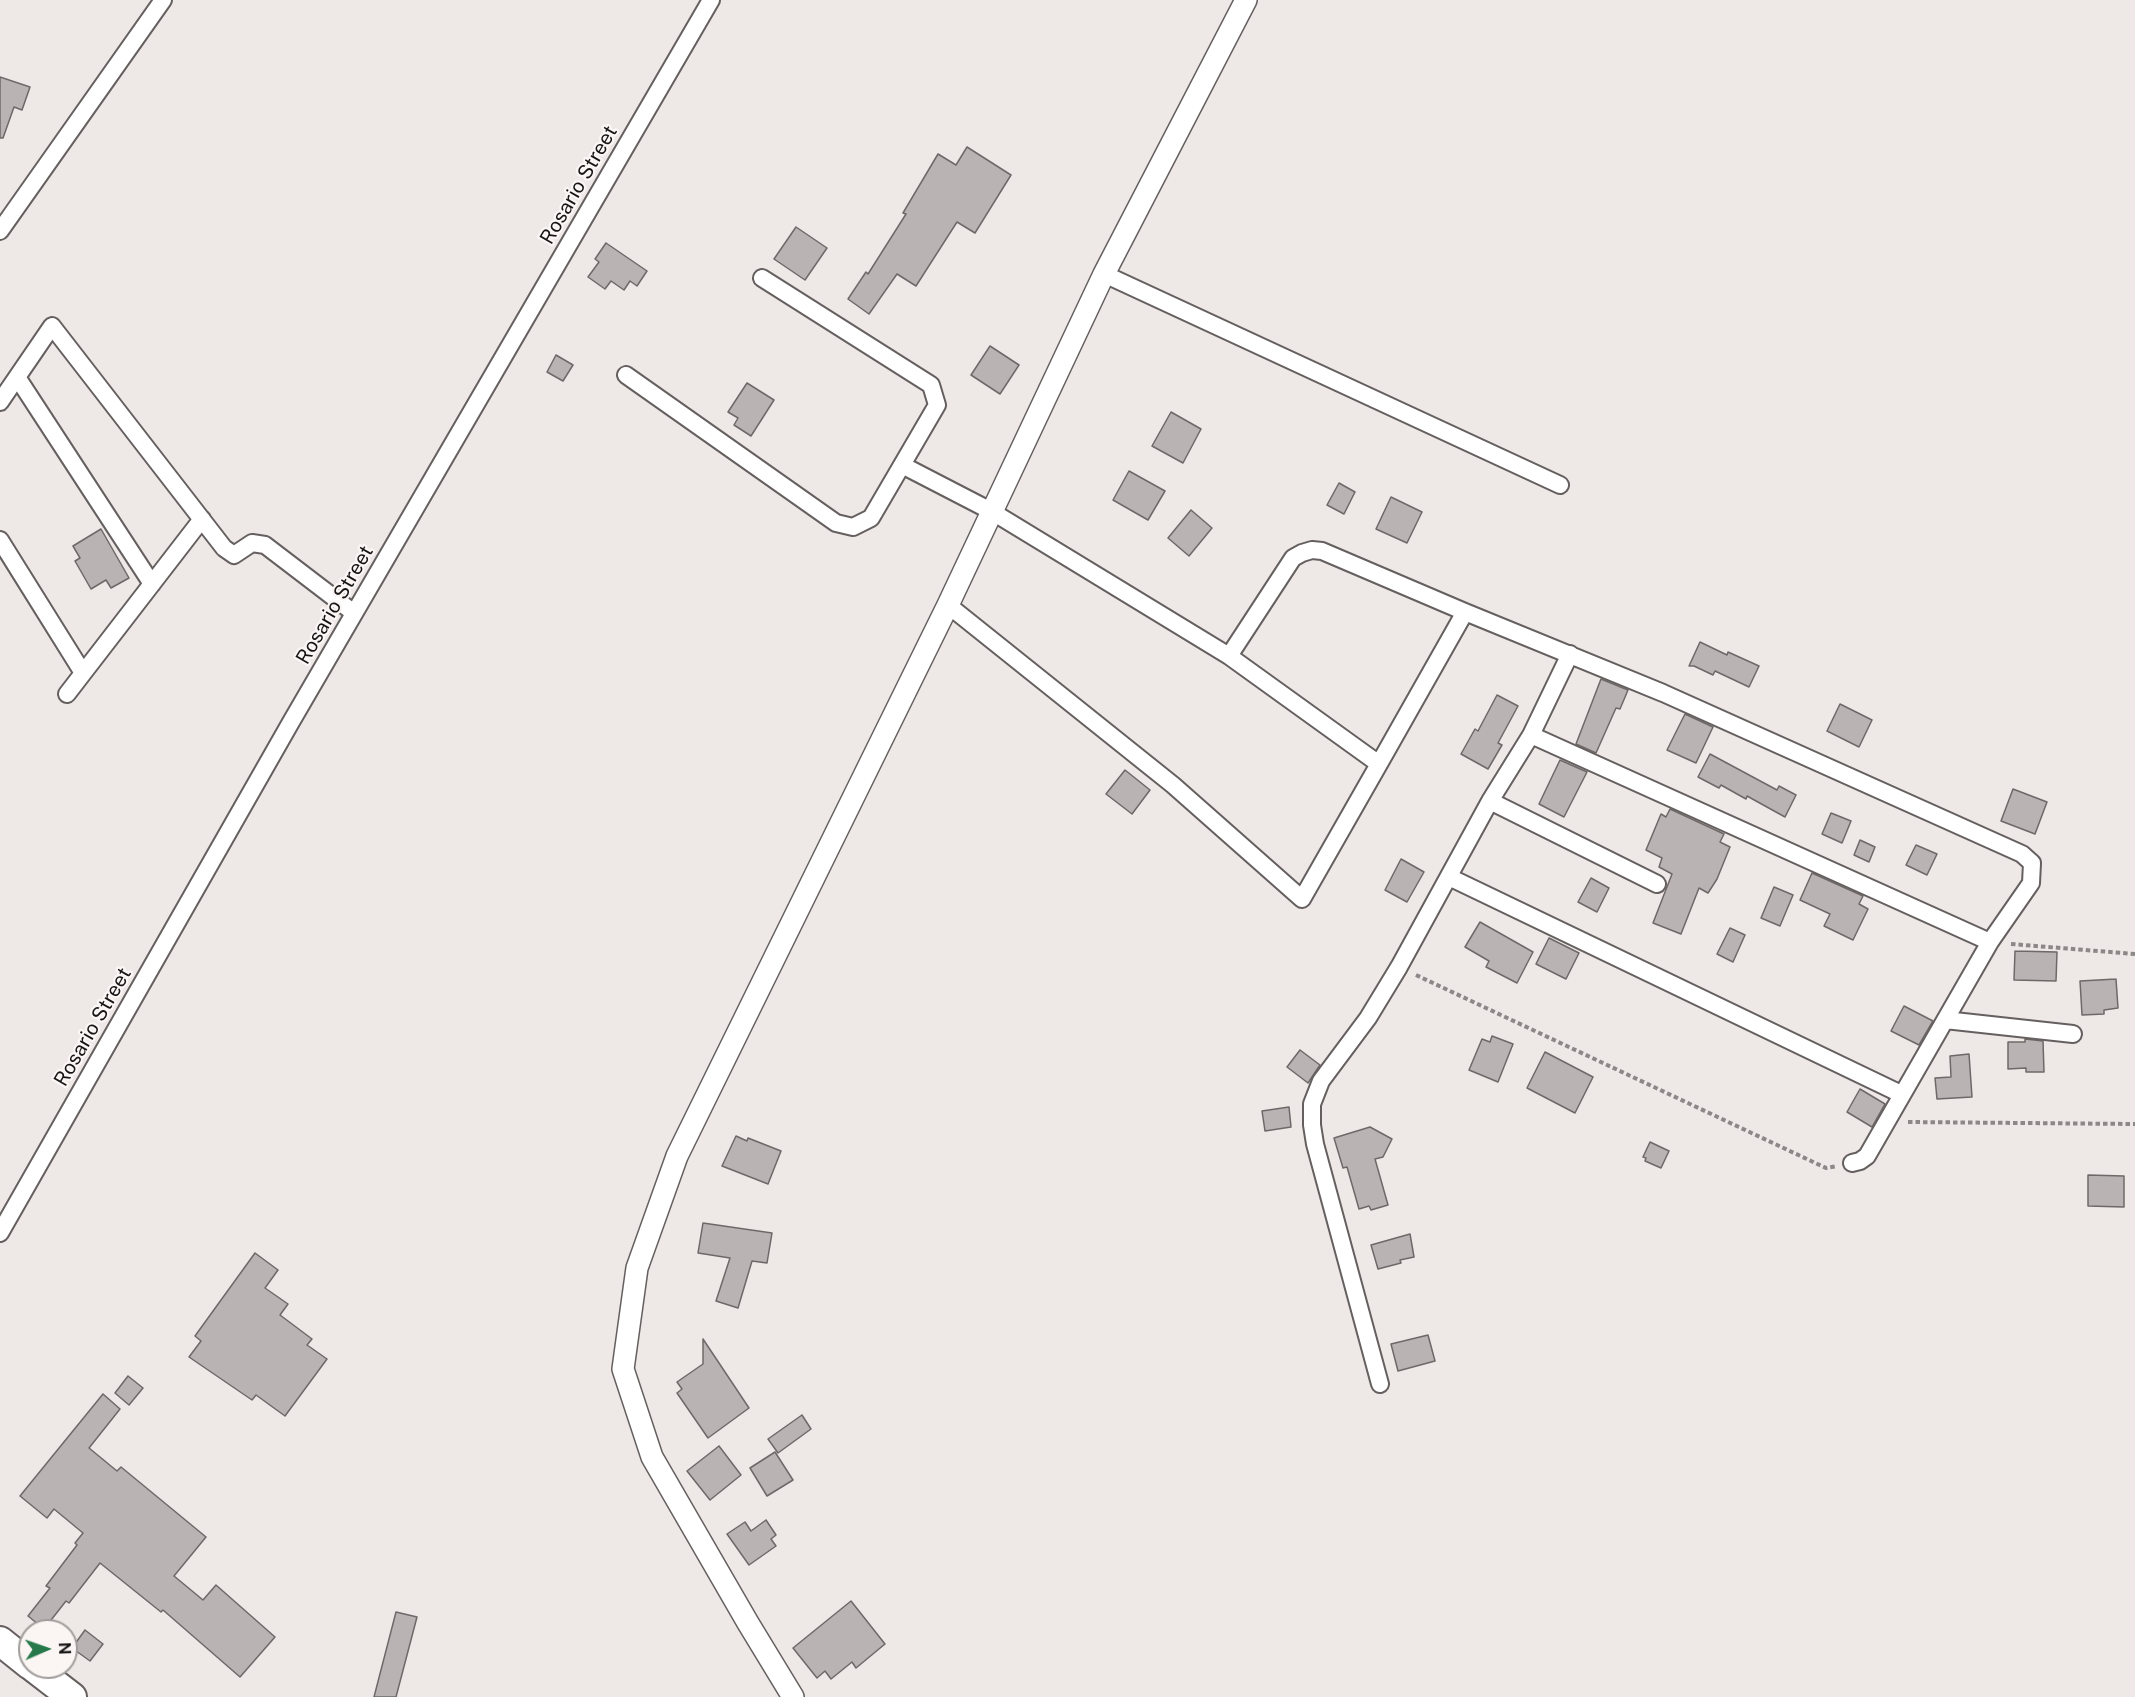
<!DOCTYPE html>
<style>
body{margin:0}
#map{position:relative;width:2135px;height:1697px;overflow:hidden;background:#eee8e7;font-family:"Public Sans",sans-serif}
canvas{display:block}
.north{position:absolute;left:18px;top:1619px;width:60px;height:60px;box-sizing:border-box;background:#fbf6f4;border:2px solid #9f9c9a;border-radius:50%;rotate:88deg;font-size:16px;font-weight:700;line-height:24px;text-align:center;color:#161414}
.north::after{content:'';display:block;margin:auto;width:21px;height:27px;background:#27784a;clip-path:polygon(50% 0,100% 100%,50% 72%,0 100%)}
</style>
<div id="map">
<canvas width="2135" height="1697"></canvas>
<div class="north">N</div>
</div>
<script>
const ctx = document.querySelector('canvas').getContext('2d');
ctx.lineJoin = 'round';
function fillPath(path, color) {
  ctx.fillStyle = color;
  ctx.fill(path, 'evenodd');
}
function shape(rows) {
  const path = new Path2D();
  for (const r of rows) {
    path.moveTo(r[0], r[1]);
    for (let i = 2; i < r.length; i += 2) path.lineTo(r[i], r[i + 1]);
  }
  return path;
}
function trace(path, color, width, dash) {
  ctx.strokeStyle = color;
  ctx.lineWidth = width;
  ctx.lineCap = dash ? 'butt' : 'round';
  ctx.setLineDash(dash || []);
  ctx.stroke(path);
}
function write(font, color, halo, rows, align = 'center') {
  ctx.font = font + ' "Public Sans",sans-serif';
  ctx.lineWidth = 4.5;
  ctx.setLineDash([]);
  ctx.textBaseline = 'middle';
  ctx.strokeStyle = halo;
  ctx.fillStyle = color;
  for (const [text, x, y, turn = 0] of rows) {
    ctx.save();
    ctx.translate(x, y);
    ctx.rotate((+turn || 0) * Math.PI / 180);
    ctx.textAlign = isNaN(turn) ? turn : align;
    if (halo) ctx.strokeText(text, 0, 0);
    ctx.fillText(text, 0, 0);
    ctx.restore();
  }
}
const building = shape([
 [0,77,30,87,22,110,14,107,3,138,0,138,0,77],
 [967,147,1011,175,975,233,957,222,916,286,897,274,869,314,848,299,866,272,868,274,906,214,903,213,938,154,956,165,967,147],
 [796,227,827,248,805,280,774,259,796,227],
 [606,243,647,271,637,286,630,281,624,290,611,281,605,289,588,277,599,262,595,259,606,243],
 [990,346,1019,365,1000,394,971,375,990,346],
 [556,355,573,365,563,381,547,372,556,355],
 [747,383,774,400,751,436,734,425,738,418,728,412,747,383],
 [1171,412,1201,429,1183,463,1152,446,1171,412],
 [1129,471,1165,491,1148,520,1113,500,1129,471],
 [1339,483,1355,492,1344,514,1327,505,1339,483],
 [1391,497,1422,512,1407,543,1376,529,1391,497],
 [1191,510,1212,528,1189,556,1168,538,1191,510],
 [101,529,129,578,111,588,106,580,91,589,75,561,80,558,73,546,101,529],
 [1700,642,1727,655,1728,652,1759,666,1749,687,1715,671,1713,675,1694,666,1689,666,1700,642],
 [1601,679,1628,690,1620,709,1616,708,1596,753,1576,744,1601,679],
 [1497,695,1518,706,1498,743,1502,745,1488,769,1461,754,1475,729,1478,731,1497,695],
 [1840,704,1872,720,1859,747,1827,731,1840,704],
 [1685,714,1713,727,1696,763,1667,750,1685,714],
 [1710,754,1777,790,1779,786,1796,795,1785,817,1747,796,1746,799,1721,785,1719,788,1698,777,1710,754],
 [1560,760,1587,772,1564,817,1539,804,1560,760],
 [1125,770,1150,790,1132,814,1106,794,1125,770],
 [2013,789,2047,802,2035,834,2001,821,2013,789],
 [1670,809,1724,834,1720,842,1730,847,1717,879,1708,893,1699,888,1681,934,1653,923,1672,874,1659,867,1662,858,1646,850,1661,814,1666,817,1670,809],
 [1831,813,1851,821,1842,843,1822,834,1831,813],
 [1860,840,1875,847,1869,862,1854,855,1860,840],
 [1916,845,1937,854,1927,875,1906,865,1916,845],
 [1401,859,1424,872,1407,902,1385,890,1401,859],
 [1812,873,1863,896,1859,904,1868,909,1853,940,1824,926,1830,914,1800,900,1812,873],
 [1591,878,1609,888,1597,912,1578,902,1591,878],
 [1774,887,1793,895,1780,926,1761,918,1774,887],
 [1480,922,1533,952,1517,983,1486,967,1489,961,1465,947,1480,922],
 [1730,928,1745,935,1733,962,1717,954,1730,928],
 [1549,938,1579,953,1566,979,1536,964,1549,938],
 [2015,951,2057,952,2056,981,2014,980,2015,951],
 [2116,979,2118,1008,2104,1010,2104,1014,2082,1015,2080,981,2116,979],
 [1904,1006,1933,1021,1919,1045,1891,1031,1904,1006],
 [1492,1036,1513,1044,1498,1082,1469,1070,1482,1039,1490,1042,1492,1036],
 [2025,1039,2043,1041,2044,1072,2026,1072,2026,1068,2008,1069,2008,1042,2025,1042,2025,1039],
 [1300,1050,1320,1065,1308,1083,1287,1067,1300,1050],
 [1545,1052,1593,1077,1575,1113,1527,1088,1545,1052],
 [1969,1054,1972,1097,1937,1099,1935,1078,1951,1077,1950,1056,1969,1054],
 [1860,1089,1885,1104,1872,1127,1847,1112,1860,1089],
 [1289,1107,1291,1127,1265,1131,1262,1111,1289,1107],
 [1370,1127,1392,1139,1383,1157,1375,1159,1388,1205,1371,1210,1369,1206,1359,1209,1347,1167,1343,1168,1334,1138,1370,1127],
 [736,1136,747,1141,748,1138,781,1151,768,1184,722,1166,736,1136],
 [1650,1142,1669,1151,1661,1168,1645,1161,1646,1158,1643,1157,1650,1142],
 [2088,1175,2124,1176,2124,1207,2088,1206,2088,1175],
 [703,1223,772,1233,767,1263,752,1261,738,1308,716,1301,730,1258,698,1253,703,1223],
 [1410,1234,1414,1257,1400,1260,1401,1263,1378,1269,1371,1245,1410,1234],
 [255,1253,278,1270,265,1288,288,1304,280,1315,312,1339,307,1345,327,1359,285,1416,256,1395,252,1400,189,1357,201,1341,195,1336,255,1253],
 [1428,1335,1435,1361,1398,1371,1391,1344,1428,1335],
 [703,1339,749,1408,708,1438,677,1393,682,1389,677,1382,703,1364,703,1339],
 [128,1376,143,1388,129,1405,115,1393,128,1376],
 [103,1394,120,1409,89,1448,117,1471,121,1467,206,1537,174,1576,203,1600,216,1585,275,1637,240,1677,163,1610,161,1612,100,1563,69,1603,66,1601,44,1629,28,1616,50,1588,46,1586,77,1545,75,1543,83,1533,54,1509,47,1518,20,1496,103,1394],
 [802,1415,811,1429,778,1453,768,1439,802,1415],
 [719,1446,741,1475,710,1500,687,1471,719,1446],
 [775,1452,793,1480,767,1496,750,1468,775,1452],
 [766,1520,776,1535,771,1539,776,1546,749,1565,727,1534,745,1522,751,1531,766,1520],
 [851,1601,885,1644,856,1668,852,1662,831,1679,825,1671,817,1678,793,1648,851,1601],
 [396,1612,417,1617,396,1697,374,1697,396,1612],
 [85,1630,103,1644,90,1661,72,1648,85,1630]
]);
const path = shape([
 [2011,944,2135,954],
 [1416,975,1826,1168,1837,1166],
 [1908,1122,2135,1124]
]);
const minor = shape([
 [0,231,163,0],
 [1104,274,1560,485],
 [626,375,836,523,853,527,871,518,937,405,931,385,762,278],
 [17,377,152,584],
 [0,402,52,326,224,548,234,555,252,543,265,545,354,613],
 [902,465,991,511,1229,656,1293,558,1302,553,1312,550,1322,551,1465,612,1663,693,2022,854,2032,863,2031,883,1990,942,1867,1156,1860,1161,1852,1163],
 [0,540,83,673],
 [948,605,1173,785,1302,899,1379,764],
 [1229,656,1379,764,1465,612],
 [67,694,202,519],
 [1531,735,1990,942],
 [1490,801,1657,884],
 [1449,877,1901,1094],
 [1945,1020,2073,1034],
 [0,1233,291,722,711,0],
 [1380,1384,1315,1144,1312,1125,1312,1104,1321,1081,1368,1018,1399,967,1490,801,1531,735,1570,654]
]);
const tertiary = shape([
 [793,1697,748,1623,652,1457,623,1369,637,1268,677,1156,948,605,1104,274,1246,0]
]);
const trunk = shape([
 [0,1641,30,1665],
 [33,1667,72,1697]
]);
const streetNames = [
 ["Rosario Street",579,185,-60],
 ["Rosario Street",335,605,-60],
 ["Rosario Street",93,1027,-60]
];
fillPath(building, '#b9b4b3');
trace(building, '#6e6968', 1.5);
trace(minor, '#65605f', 20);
trace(tertiary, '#65605f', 24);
trace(trunk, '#65605f', 32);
trace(path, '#8c8887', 4, [4.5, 3]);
trace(minor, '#fff', 16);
trace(tertiary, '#fff', 21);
trace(trunk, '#fff', 28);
write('20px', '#161414', '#fbf6f4', streetNames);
</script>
